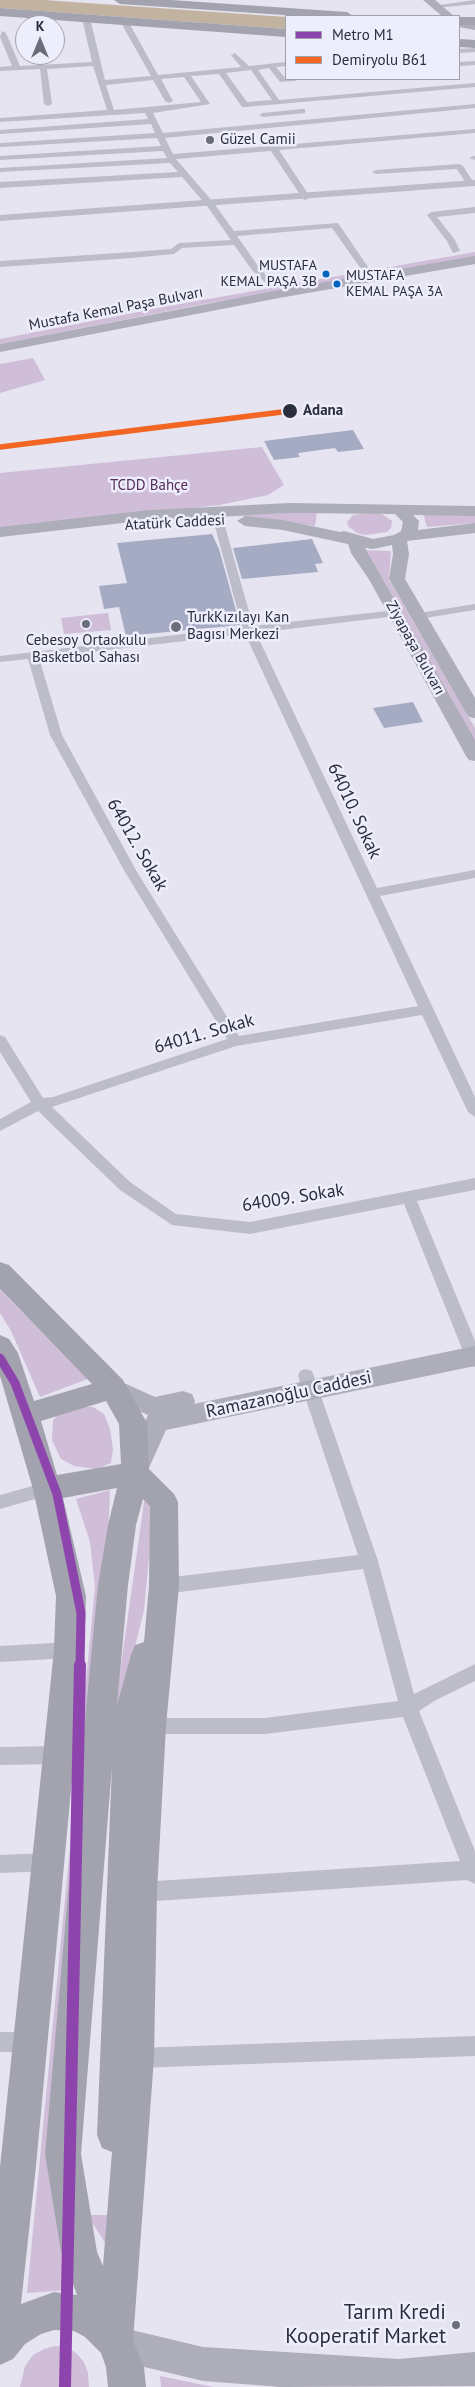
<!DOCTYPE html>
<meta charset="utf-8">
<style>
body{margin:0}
#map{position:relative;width:475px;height:2387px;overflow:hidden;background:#e5e4f0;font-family:"PT Sans",sans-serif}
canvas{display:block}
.legend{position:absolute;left:285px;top:15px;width:175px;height:65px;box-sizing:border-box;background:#eeedfb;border:1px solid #a0a0ae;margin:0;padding:6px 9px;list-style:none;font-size:15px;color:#2a2d3b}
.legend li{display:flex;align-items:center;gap:10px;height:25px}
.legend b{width:25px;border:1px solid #a0a0ae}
.north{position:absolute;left:15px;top:15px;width:50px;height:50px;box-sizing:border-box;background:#eeedfb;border:1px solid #a0a0ae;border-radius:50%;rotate:0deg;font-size:14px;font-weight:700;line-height:20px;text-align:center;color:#2a2d3b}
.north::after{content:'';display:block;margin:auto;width:18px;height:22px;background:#6b6d7a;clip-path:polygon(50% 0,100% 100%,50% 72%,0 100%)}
</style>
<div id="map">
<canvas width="475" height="2387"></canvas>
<ul class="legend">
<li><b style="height:6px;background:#8e44ad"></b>Metro M1</li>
<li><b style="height:6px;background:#f26522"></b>Demiryolu B61</li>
</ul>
<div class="north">K</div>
</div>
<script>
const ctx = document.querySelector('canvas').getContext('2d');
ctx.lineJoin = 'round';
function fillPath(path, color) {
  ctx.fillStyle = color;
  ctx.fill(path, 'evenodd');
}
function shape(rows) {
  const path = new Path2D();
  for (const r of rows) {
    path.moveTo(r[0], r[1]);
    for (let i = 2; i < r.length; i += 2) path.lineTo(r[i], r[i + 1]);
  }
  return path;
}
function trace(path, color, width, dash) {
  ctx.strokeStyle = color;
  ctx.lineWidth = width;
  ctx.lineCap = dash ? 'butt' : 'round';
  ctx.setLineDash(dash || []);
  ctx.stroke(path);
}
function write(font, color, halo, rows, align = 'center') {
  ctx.font = font + ' "PT Sans",sans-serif';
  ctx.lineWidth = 5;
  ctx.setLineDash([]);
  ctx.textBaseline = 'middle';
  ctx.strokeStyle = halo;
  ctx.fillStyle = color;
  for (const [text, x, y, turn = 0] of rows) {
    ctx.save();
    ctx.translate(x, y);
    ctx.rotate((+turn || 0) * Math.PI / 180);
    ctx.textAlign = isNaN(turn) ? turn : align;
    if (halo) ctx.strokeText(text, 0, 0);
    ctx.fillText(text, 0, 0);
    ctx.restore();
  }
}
const green = shape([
 [475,252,475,257,204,304,0,344,0,339,163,307],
 [33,358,45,380,0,393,0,364],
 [262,447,284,485,268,495,219,505,0,528,0,473],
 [317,512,315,526,242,516,121,522,0,537,0,535,74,525,170,517],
 [379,512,392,521,391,528,387,532,365,535,357,533,348,526,347,522,353,515],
 [423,513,475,515,475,523,427,527],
 [364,550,391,551,389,580,475,728,475,743,384,581],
 [108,613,111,630,64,634,61,618],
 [0,1290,88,1379,40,1397,11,1331,0,1313],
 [80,1406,93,1407,104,1414,110,1429,113,1449,111,1463,97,1469,74,1466,61,1459,52,1440,53,1420,63,1410],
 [110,1490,108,1538,47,2152,68,2290,27,2293,95,1587,90,1542,76,1499],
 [150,1494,153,1516,144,1610,108,1757,145,1495],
 [87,2215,126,2215,122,2268],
 [55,2346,66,2347,76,2353,84,2362,88,2373,89,2387,20,2387,25,2366,33,2355,44,2349],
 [160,2376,214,2387,161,2387]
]);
const water = shape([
 [0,0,44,0,286,17,286,29,0,8]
]);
const building = shape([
 [353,430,364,449,338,452,335,448,298,453,300,457,274,460,264,441],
 [212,534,219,549,240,625,126,636,119,607,104,609,99,586,127,583,117,543],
 [312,539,323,563,315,564,318,572,242,579,233,548],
 [413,702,423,722,384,728,373,708]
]);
const minor = shape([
 [475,0,475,4,436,8,432,6,475,0],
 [39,13,43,15,44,25,36,25,35,15,39,13],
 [86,16,90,18,105,80,151,76,120,21,124,19,128,21,158,75,241,67,231,55,235,53,249,66,286,62,286,66,276,67,286,79,297,79,296,81,280,82,269,68,258,70,279,100,475,83,475,87,245,107,242,107,219,74,191,76,210,104,153,113,163,133,475,104,475,108,165,138,173,154,475,129,475,133,279,150,310,197,306,200,303,199,271,151,176,159,213,202,234,231,338,223,368,267,367,269,361,269,332,228,237,236,258,266,274,284,270,287,252,270,234,245,182,248,174,254,132,258,0,267,0,261,132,252,171,249,179,243,231,240,207,206,182,177,0,188,0,182,178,172,170,163,0,172,0,168,167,158,163,151,0,160,0,156,161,146,157,138,0,147,0,143,155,133,151,124,0,134,0,130,148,119,145,113,0,122,0,118,107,110,93,66,47,69,52,104,48,106,44,104,40,69,0,71,0,67,12,66,0,37,2,31,6,33,20,66,92,62,82,18,86,16],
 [251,70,272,100,247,102,226,73,251,70],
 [184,77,201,102,114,110,106,85,153,80,165,101,169,103,173,101,161,79,184,77],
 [475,48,475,52,459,53,459,49,475,48],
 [475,61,475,65,459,66,459,62,475,61],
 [302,109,305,109,305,113,263,117,259,115,263,113,302,109],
 [473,156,475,156,475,160,469,158,473,156],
 [459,164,463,166,474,183,473,185,467,185,457,169,376,174,372,172,376,170,459,164],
 [475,207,475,213,437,217,455,240,460,251,453,253,447,241,427,215,431,212,475,207],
 [218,516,223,519,253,626,396,610,402,613,396,616,256,633,377,888,475,870,475,878,380,896,475,1097,475,1117,468,1112,422,1015,236,1046,52,1107,130,1182,176,1214,250,1222,475,1178,475,1190,417,1201,475,1341,475,1367,469,1366,467,1361,404,1204,250,1234,172,1225,120,1190,38,1111,0,1131,0,1119,31,1102,0,1052,0,1035,5,1037,43,1098,53,1097,227,1039,125,872,50,735,28,659,0,662,0,656,242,627,213,519,218,516],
 [245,634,418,1006,239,1036,137,872,62,735,39,658,245,634],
 [475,604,475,610,419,619,413,616,419,613,475,604],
 [306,1369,312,1371,314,1376,378,1561,414,1694,475,1664,475,1681,436,1700,419,1711,475,1851,475,1884,467,1880,141,1902,134,1899,131,1892,134,1885,141,1882,460,1861,403,1717,265,1734,151,1734,144,1732,142,1726,144,1720,151,1718,265,1718,398,1701,363,1569,164,1594,158,1591,155,1586,158,1581,164,1578,358,1555,298,1376,300,1371,306,1369],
 [47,1482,53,1484,55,1489,53,1494,0,1509,0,1495,47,1482],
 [69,1642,75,1644,78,1650,75,1656,69,1658,0,1662,0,1646,69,1642],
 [59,1746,66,1749,68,1755,66,1761,59,1764,0,1765,0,1747,59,1746],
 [48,1853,55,1855,58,1862,55,1869,48,1871,0,1873,0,1855,48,1853],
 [0,2032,31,2032,38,2035,41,2042,38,2049,31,2052,0,2052,0,2032],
 [475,2036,475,2056,137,2068,130,2065,127,2058,130,2051,137,2048,475,2036]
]);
const tertiary = shape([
 [475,180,475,186,0,221,0,215,475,180]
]);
const secondary = shape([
 [423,0,435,0,454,16,442,16,423,0],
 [459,21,475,24,475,30,459,27,459,21],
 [475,256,475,264,279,298,0,352,0,344,279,290,475,256],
 [290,503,475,506,475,516,413,515,419,521,418,530,475,523,475,533,407,541,409,554,405,579,475,698,475,718,469,717,466,713,389,579,393,554,392,545,373,549,365,548,475,740,475,761,469,760,466,756,370,581,351,553,348,544,283,530,245,526,237,521,245,516,283,520,340,532,344,531,373,539,394,535,401,531,403,522,395,514,290,513,149,520,0,537,0,527,149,510,290,503],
 [475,1346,475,1366,166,1430,144,1479,135,1483,126,1479,122,1472,148,1415,104,1395,101,1388,104,1381,113,1378,155,1397,183,1391,192,1394,195,1401,194,1404,475,1346],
 [115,2326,203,2347,399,2359,475,2352,475,2386,281,2387,203,2381,115,2360,103,2355,98,2343,103,2331,115,2326]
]);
const primary = shape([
 [114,0,171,0,347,12,353,16,299,16,120,4,114,0],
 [0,8,286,29,286,37,0,16,0,8],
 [459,17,475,17,475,25,459,25,459,17],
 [459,39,475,40,475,48,459,47,459,39],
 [0,1262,9,1265,123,1380,147,1423,149,1469,174,1494,178,1502,179,1586,166,1726,157,1892,154,2058,133,2341,144,2367,146,2387,108,2387,106,2367,101,2353,85,2337,74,2331,54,2330,41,2334,25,2344,13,2359,0,2365,0,2167,54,1650,56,1596,33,1489,0,1376,0,1335,9,1339,18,1353,34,1401,92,1384,0,1289,0,1262],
 [106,1401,119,1424,121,1464,57,1475,41,1421,106,1401],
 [117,1488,108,1525,98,1585,67,1905,45,2154,61,2252,77,2295,54,2292,21,2304,36,2166,84,1650,86,1596,63,1498,117,1488],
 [143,1499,150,1506,149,1586,144,1642,135,1645,131,1655,117,1705,128,1585,136,1525,143,1499],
 [112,1766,97,2135,102,2148,112,2152,103,2266,97,2252,81,2154,112,1766]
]);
const rail1 = shape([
 [0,447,290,411]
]);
const metro1Far1 = shape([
 [0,1358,15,1383,57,1494,81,1613,80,1666]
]);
const metro1 = shape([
 [65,2387,80,1665]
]);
const markers = [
 [210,140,5,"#6b6d7a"],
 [326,274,4.5,"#0065bd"],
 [337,284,4.5,"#0065bd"],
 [290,411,8,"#2a2d3b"],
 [86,624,5,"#6b6d7a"],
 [176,627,6,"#6b6d7a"],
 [456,2325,5,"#6b6d7a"]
];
const farBusnames = [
 ["MUSTAFA",317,266],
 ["KEMAL PAŞA 3B",317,282],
 ["MUSTAFA",346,276,"left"],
 ["KEMAL PAŞA 3A",346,292,"left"]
];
const farPoinames = [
 ["Güzel Camii",220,140],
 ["TurkKızılayı Kan",187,618],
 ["Bagısı Merkezi",187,635],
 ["Cebesoy Ortaokulu",86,641,"center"],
 ["Basketbol Sahası",86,658,"center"]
];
const farStreetnames = [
 ["Mustafa Kemal Paşa Bulvarı",116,309,-11],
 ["Atatürk Caddesi",175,523,-3],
 ["Ziyapaşa Bulvarı",415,648,61]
];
const farStopnames = [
 ["Adana",303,411]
];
const farParknames = [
 ["TCDD Bahçe",149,486]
];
const streetNames = [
 ["64010. Sokak",354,811,65],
 ["64012. Sokak",137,845,60],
 ["64011. Sokak",204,1034,-16],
 ["64009. Sokak",293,1198,-9],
 ["Ramazanoğlu Caddesi",289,1395,-12]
];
const nearPoinames = [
 ["Tarım Kredi",446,2313],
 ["Kooperatif Market",446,2337]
];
fillPath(green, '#d0bed8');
fillPath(water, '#c2b2a0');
fillPath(building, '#a6abc4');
fillPath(minor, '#bdbdca');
fillPath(tertiary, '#bdbdca');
fillPath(secondary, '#aeaeba');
fillPath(primary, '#a2a3af');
trace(rail1, '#f26522', 5.5);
trace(metro1Far1, '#8e44ad', 9);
trace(metro1, '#8e44ad', 12);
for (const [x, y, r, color] of markers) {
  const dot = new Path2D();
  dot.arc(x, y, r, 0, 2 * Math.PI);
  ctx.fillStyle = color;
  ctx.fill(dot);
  trace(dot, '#eeedfb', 2);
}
write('14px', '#2a2d3b', '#eeedfb', farBusnames, 'right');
write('15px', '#2a2d3b', '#eeedfb', farPoinames, 'left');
write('15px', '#2a2d3b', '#eeedfb', farStreetnames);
write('bold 15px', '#2a2d3b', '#eeedfb', farStopnames, 'left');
write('15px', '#562d5b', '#eeedfb', farParknames);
write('18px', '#2a2d3b', '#eeedfb', streetNames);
write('21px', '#2a2d3b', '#eeedfb', nearPoinames, 'right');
</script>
